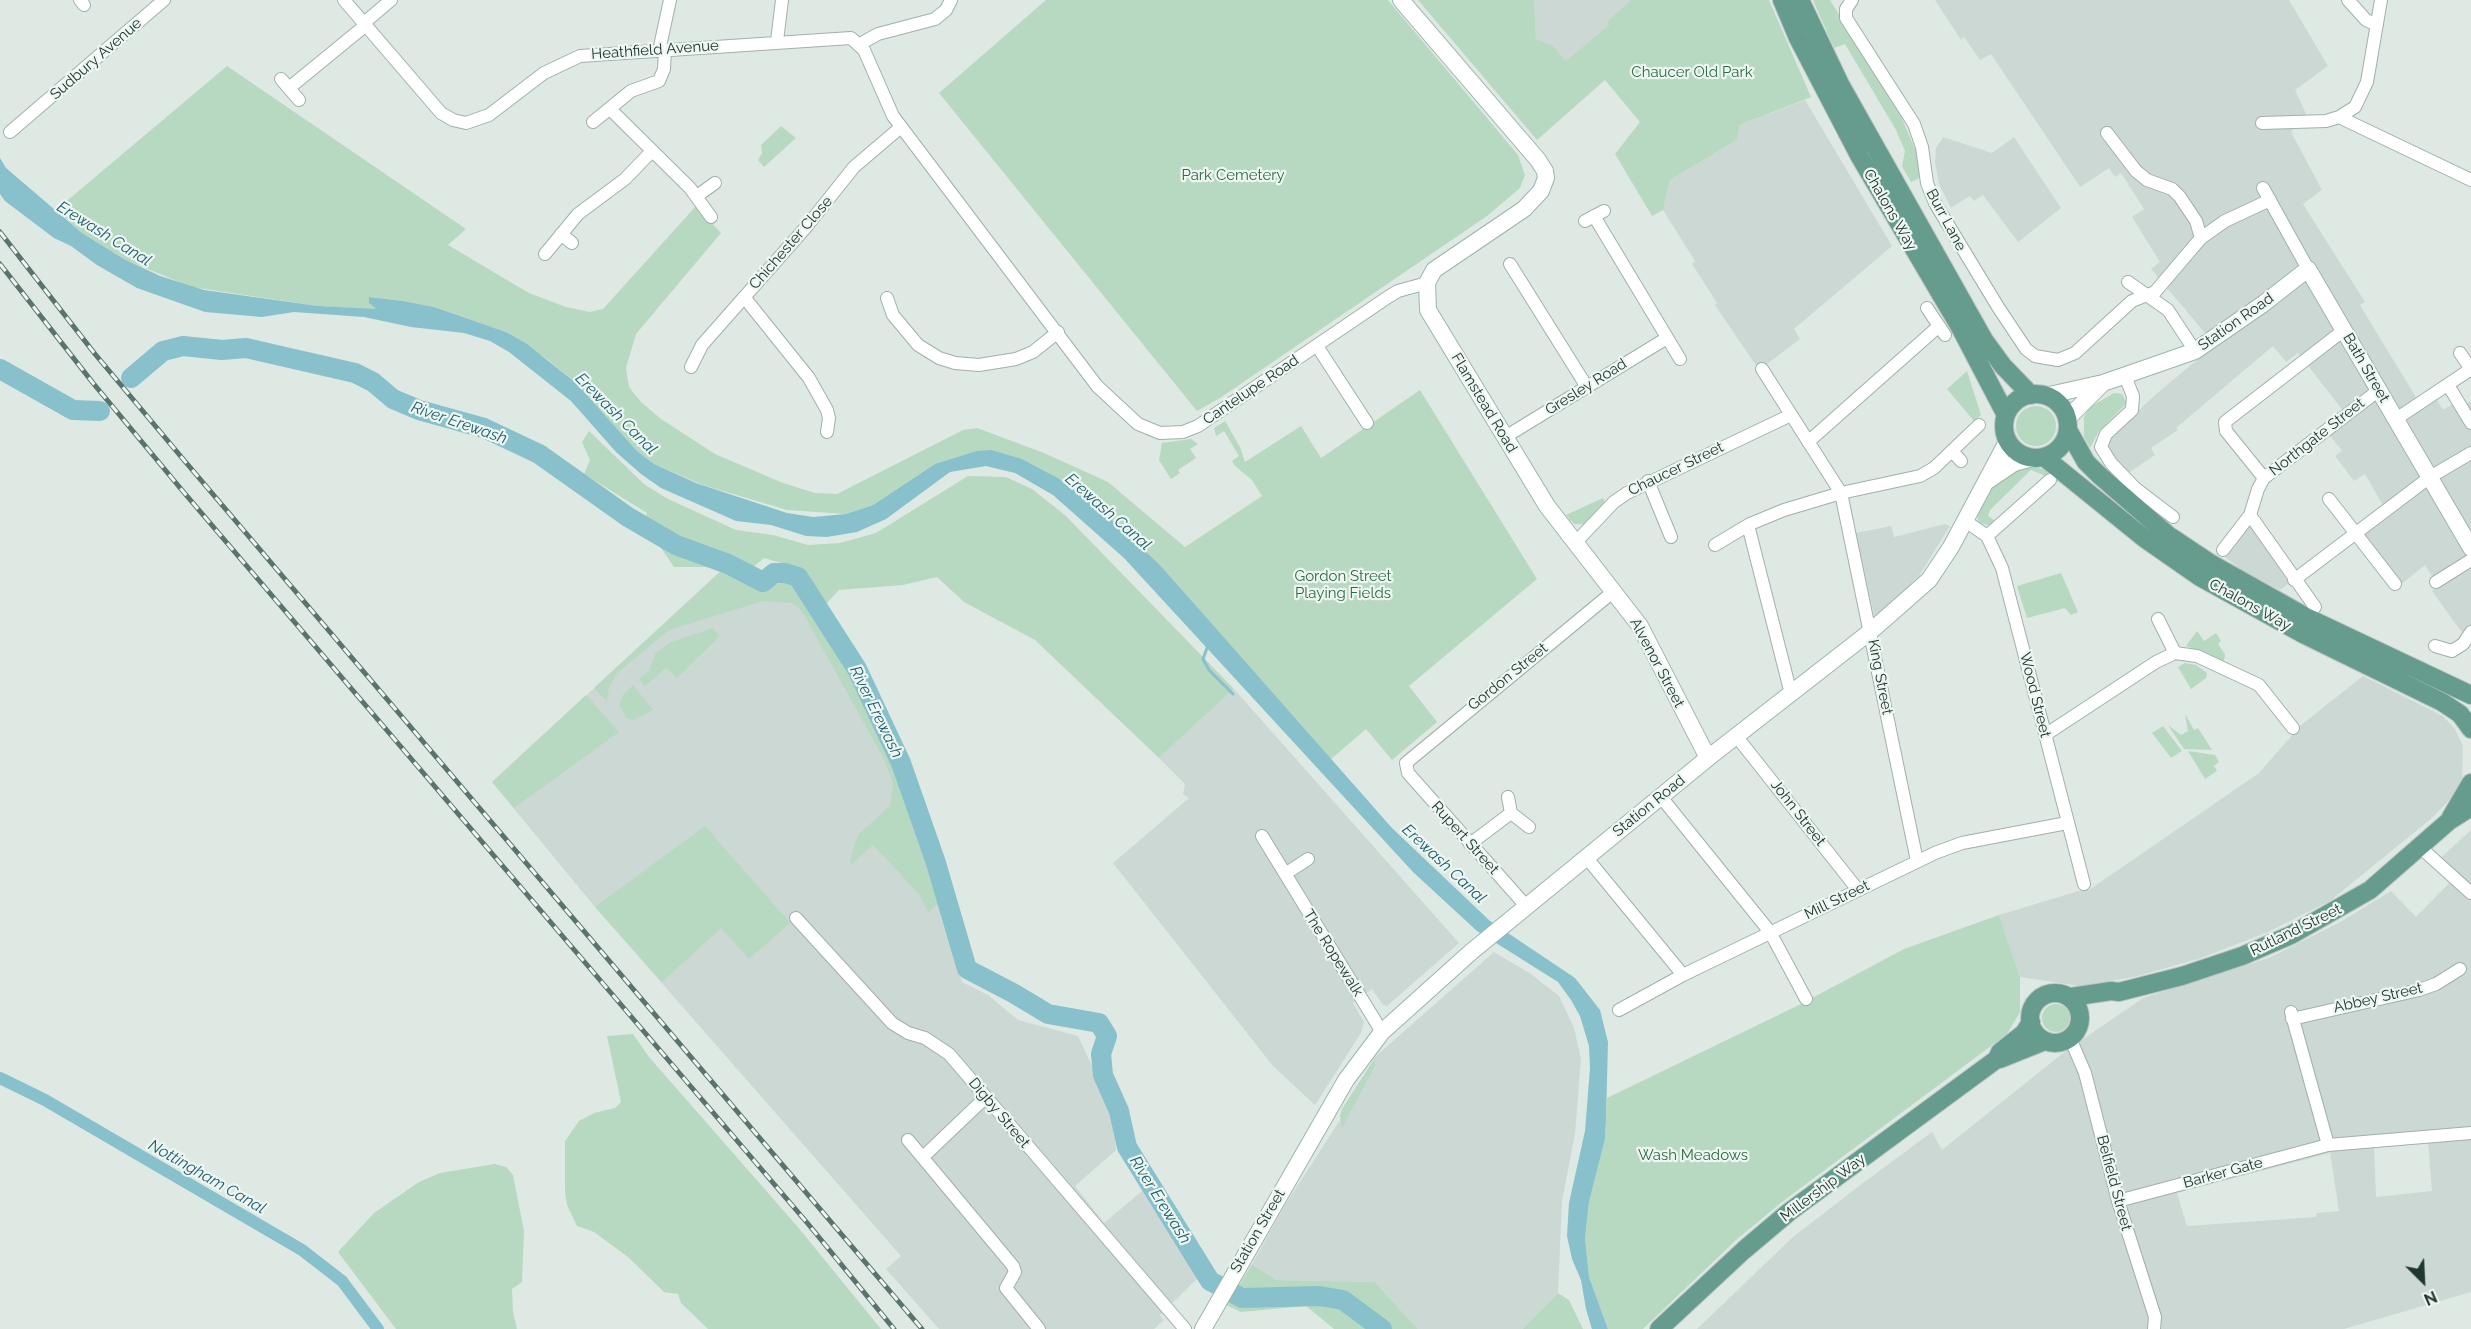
<!DOCTYPE html>
<style>
body{margin:0}
#map{position:relative;width:2471px;height:1329px;overflow:hidden;background:#dee9e4;font-family:Raleway,sans-serif}
canvas{display:block}
.north{position:absolute;left:2393px;top:1251px;width:60px;height:60px;-webkit-text-stroke:4px #eef6f2;paint-order:stroke;rotate:156deg;font-size:16px;font-weight:700;line-height:24px;text-align:center;color:#203731}
.north::after{content:'';display:block;margin:auto;width:21px;height:27px;background:#203731;clip-path:polygon(50% 0,100% 100%,50% 72%,0 100%)}
</style>
<div id="map">
<canvas width="2471" height="1329"></canvas>
<div class="north">N</div>
</div>
<script>
const ctx = document.querySelector('canvas').getContext('2d');
ctx.lineJoin = 'round';
function fillPath(path, color) {
  ctx.fillStyle = color;
  ctx.fill(path, 'evenodd');
}
function shape(rows) {
  const path = new Path2D();
  for (const r of rows) {
    if (r.length === 3) {
      path.moveTo(r[0] + r[2], r[1]);
      path.arc(r[0], r[1], r[2], 0, 2 * Math.PI);
      continue;
    }
    path.moveTo(r[0], r[1]);
    for (let i = 2; i < r.length; i += 2) path.lineTo(r[i], r[i + 1]);
  }
  return path;
}
function trace(path, color, width, dash) {
  ctx.strokeStyle = color;
  ctx.lineWidth = width;
  ctx.lineCap = dash ? 'butt' : 'round';
  ctx.setLineDash(dash || []);
  ctx.stroke(path);
}
function write(font, color, halo, rows, align = 'center') {
  ctx.font = font + ' Raleway,sans-serif';
  ctx.lineWidth = 4.5;
  ctx.setLineDash([]);
  ctx.textBaseline = 'middle';
  ctx.strokeStyle = halo;
  ctx.fillStyle = color;
  for (const [text, x, y, turn = 0] of rows) {
    ctx.save();
    ctx.translate(x, y);
    ctx.rotate((+turn || 0) * Math.PI / 180);
    ctx.textAlign = isNaN(turn) ? turn : align;
    if (halo) ctx.strokeText(text, 0, 0);
    ctx.fillText(text, 0, 0);
    ctx.restore();
  }
}
const built = shape([
 [1534,0,1631,0,1608,22,1609,25,1566,62,1552,45,1536,41],
 [1935,0,2289,0,2328,66,2295,90,2306,114,2291,132,2322,190,2303,204,2365,302,2360,305,2423,409,2437,400,2443,410,2459,400,2463,406,2471,401,2471,645,2432,591,2438,586,2425,565,2394,590,2361,534,2388,514,2365,474,2354,481,2335,456,2342,451,2328,433,2348,417,2298,353,2286,362,2273,346,2176,428,2178,430,2151,448,2155,455,2127,474,2107,448,2107,441,2155,395,2215,345,2151,269,2160,262,2132,217,2144,209,2121,173,2115,177,2109,168,2080,187,1991,54,1980,60,1964,37,1961,40],
 [1805,100,1892,246,1794,329,1800,339,1759,370,1715,305,1717,303,1692,264,1695,261,1663,210,1670,180,1737,140,1740,125],
 [1943,137,1992,153,2014,137,2061,208,2018,242,1983,195,1974,201,1970,196,1951,208,1939,184,1935,162,1936,148],
 [2250,523,2289,583,2280,590,2243,571,2225,557],
 [1945,524,1950,526,1919,576,1875,619,1856,533,1891,526,1894,537],
 [726,567,764,585,792,582,867,700,905,787,962,982,988,995,1018,1020,1078,1036,1098,1079,1114,1127,1116,1150,1075,1186,1104,1223,1142,1191,1198,1278,1160,1315,1164,1320,1154,1329,939,1329,886,1269,901,1256,595,907,492,782],
 [2363,676,2443,716,2455,729,2463,746,2462,781,2452,797,2432,818,2330,901,2268,932,2201,958,2134,977,2080,986,2020,977,1999,915,2082,890,2089,890,2259,773,2300,726],
 [1234,689,1459,943,1387,1006,1383,1005,1372,989,1353,1003,1364,1022,1361,1033,1315,1105,1273,1066,1113,863,1189,798,1183,794,1185,784,1159,758],
 [2471,830,2471,1292,2344,1329,1697,1329,1793,1237,1859,1186,1932,1132,1942,1150,2067,1050,2143,998,2269,958,2342,921,2391,891,2416,917,2450,882,2433,865],
 [2428,1141,2432,1191,2376,1197,2374,1145],
 [2330,1153,2339,1211,2317,1213,2316,1217,2187,1226,2177,1193],
 [1494,952,1531,974,1559,996,1574,1028,1581,1059,1575,1134,1562,1201,1558,1293,1522,1329,1418,1329,1375,1282,1276,1280,1252,1264,1285,1205,1375,1066,1376,1056]
]);
const green = shape([
 [1046,0,1388,0,1518,155,1525,175,1520,188,1487,216,1220,398,1197,411,939,93],
 [1418,0,1534,0,1536,40,1552,45,1566,61,1609,25,1607,22,1631,0,1769,0,1811,97,1740,125,1737,140,1670,180,1663,210,1652,216,1615,154,1640,122,1605,80,1537,140],
 [1813,0,1830,0,1897,107,1918,156,1920,175,1918,179,1911,182,1904,170,1902,166,1905,151,1896,130,1845,44,1834,48],
 [227,66,466,229,448,245,529,293,566,307,590,312,603,309,696,206,721,233,636,334,626,368,629,387,641,402,661,419,715,454,783,483,815,493,837,494,963,430,977,428,1044,453,1108,482,1185,547,1262,496,1252,480,1235,466,1232,461,1239,456,1224,431,1216,436,1214,428,1225,421,1240,447,1245,462,1301,426,1321,458,1420,390,1537,579,1409,686,1437,722,1392,760,1366,729,1330,760,1160,565,1099,509,1058,478,1022,459,935,464,873,505,846,514,787,510,703,485,654,464,637,451,576,383,547,359,506,332,434,307,403,301,370,297,369,303,377,310,318,306,191,287,124,259,82,233,56,210],
 [781,126,796,138,764,167,758,160,762,153,761,145],
 [1967,371,1981,415,1974,421,1947,389],
 [2114,393,2122,394,2127,403,2099,431,2090,448,2084,437,2084,417,2090,407],
 [2036,426,20],
 [589,431,644,484,666,498,736,530,773,535,808,545,840,543,876,533,968,476,1006,477,1032,489,1066,516,1234,689,1159,758,1035,640,964,602,937,577,903,585,839,590,816,615,867,700,905,787,940,902,928,912,919,894,873,845,852,864,850,861,858,835,890,806,893,782,884,759,808,622,800,609,792,603,763,601,669,630,617,673,609,687,607,701,594,688,725,567,674,567,659,545,639,534,647,513,584,474,590,460,582,442],
 [764,558,781,563,783,583,764,585,744,575],
 [1191,439,1198,444,1190,449,1196,458,1178,470,1180,473,1171,479,1159,460,1162,443],
 [2031,466,2050,471,2062,483,2031,470,1990,510,1988,516,1994,520,1993,523,1988,525,1979,523,1977,514,1993,484,2008,471],
 [1603,498,1605,502,1585,524,1574,524,1566,515],
 [2061,573,2078,612,2071,615,2065,608,2027,618,2017,586],
 [713,628,719,635,716,640,677,678,666,668,645,686,639,679,649,671,655,654,671,642],
 [2197,631,2204,641,2216,633,2221,641,2218,644,2225,654,2224,661,2186,646],
 [2185,663,2196,665,2207,673,2206,678,2191,689,2178,667],
 [633,685,653,710,633,720,627,719,619,704,623,695],
 [586,695,619,732,514,808,492,782],
 [2185,714,2194,730,2198,728,2212,750,2184,749,2168,725,2181,735,2188,731],
 [2163,726,2182,751,2171,758,2152,733],
 [2188,751,2215,755,2219,762,2214,766,2217,771,2205,779],
 [705,826,790,923,749,959,721,928,662,982,595,907],
 [1999,915,2020,977,2020,1012,2007,1034,1782,1202,1735,1241,1643,1329,1608,1329,1589,1277,1585,1238,1589,1202,1605,1139,1607,1098,1799,1005,1904,949],
 [2056,1018,14],
 [633,1034,649,1057,797,1226,881,1329,708,1329,681,1303,678,1294,664,1292,628,1257,594,1232,577,1226,567,1205,565,1191,565,1141,579,1121,594,1113,615,1108,621,1102,607,1036],
 [1376,1056,1375,1066,1342,1128,1340,1116,1342,1109],
 [495,1164,506,1167,513,1175,524,1231,522,1282,512,1289,513,1312,517,1329,396,1329,338,1252,374,1213,419,1182,440,1173],
 [1252,1264,1276,1280,1375,1282,1418,1329,1388,1329,1369,1310,1344,1297,1318,1293,1243,1294,1236,1290],
 [1558,1293,1569,1300,1583,1329,1522,1329],
 [1230,1299,1244,1304,1318,1299,1343,1306,1375,1329,1334,1329,1306,1306,1241,1312,1226,1305]
]);
const water = shape([
 [0,158,6,168,82,233,124,259,160,276,204,290,318,306,376,309,369,303,369,297,403,301,434,307,506,332,527,344,576,383,637,451,654,464,696,483,787,513,813,517,846,514,873,505,935,464,977,451,991,450,1022,459,1058,478,1103,512,1160,565,1392,828,1490,921,1575,978,1600,1010,1608,1042,1606,1118,1605,1139,1589,1202,1585,1238,1589,1277,1608,1329,1592,1329,1586,1309,1581,1280,1572,1259,1567,1236,1569,1203,1585,1131,1590,1068,1589,1046,1580,1016,1571,1000,1558,982,1477,931,1413,872,1124,558,1053,495,1015,473,986,466,950,472,886,519,857,532,827,537,806,536,771,525,736,521,661,488,641,474,616,452,571,401,509,352,490,341,464,333,411,327,364,317,294,312,262,317,205,312,137,288,97,265,71,246,54,238,5,201,0,194]
]);
const stream = shape([
 [1207,648,1203,659,1209,670,1233,694]
]);
const canal = shape([
 [0,1078,45,1100,302,1250,342,1281,378,1329]
]);
const river = shape([
 [0,369,73,410,100,411],
 [131,378,163,351,183,346,222,350,246,348,355,373,373,382,393,399,419,410,484,428,539,454,628,517,676,545,728,564,763,582,774,573,785,573,798,577,857,669,901,763,936,863,967,969,1013,993,1048,1014,1099,1023,1107,1036,1101,1054,1103,1075,1119,1111,1127,1147,1210,1281,1242,1298,1319,1296,1343,1300,1382,1329]
]);
const street = shape([
 [80,0,84,5],
 [344,0,441,113,453,120,466,123,489,115,544,73,580,56,851,38,864,50,893,116,1097,386,1138,424,1160,433,1183,432,1198,426,1388,297,1398,291,1427,283],
 [1852,0,1846,9,1846,18,1914,124,1922,147,1927,183,1935,203,1998,307,2026,349,2035,356,2058,360,2075,353,2132,301,2155,292,2201,238,2225,221,2270,200],
 [2348,0,2366,20,2377,25],
 [364,23,391,0],
 [777,41,782,0],
 [860,44,878,34,935,19,946,10,951,0],
 [659,51,670,0],
 [281,79,299,100],
 [289,88,366,25],
 [610,109,690,188,711,217],
 [2339,117,2471,180],
 [593,122,631,91,659,81,664,69,665,50],
 [2262,123,2326,121,2339,117,2355,107,2367,82,2381,0],
 [10,132,164,0],
 [2107,133,2136,171,2147,180,2172,189,2180,197,2196,221,2201,238],
 [2263,188,2308,269],
 [697,196,715,183],
 [1594,216,1680,359],
 [1585,221,1604,211],
 [561,234,572,243],
 [545,254,578,214,625,179,652,151],
 [1510,264,1587,387],
 [2128,282,2168,310,2195,351],
 [744,297,809,378,827,410,829,418,827,432],
 [887,298,893,315,918,345,939,358,955,363,979,365,1016,359,1033,352,1058,332],
 [1927,308,1945,335],
 [1317,346,1367,423],
 [2460,353,2471,369],
 [691,367,702,345,807,226,854,167,901,127],
 [1762,369,1841,493,1917,861],
 [2125,376,2133,396,2132,410,2106,434,2101,447,2111,463,2135,488,2173,517],
 [2448,385,2471,423],
 [2396,419,2471,369],
 [1505,437,1667,338],
 [1808,442,1939,326],
 [1952,451,1961,461],
 [2264,478,2226,431,2225,422,2344,330],
 [1648,481,1671,537],
 [2329,499,2395,584],
 [2250,515,2315,607],
 [1964,520,1987,536,2002,568,2084,884],
 [1748,525,1791,694],
 [1987,536,2050,480],
 [1575,543,1614,502,1627,493,1791,415],
 [1715,545,1750,524,1784,510,1841,493,1920,476,1934,468,1979,425],
 [2223,550,2250,515,2258,489,2264,478,2379,390],
 [2294,580,2430,477,2471,453],
 [2436,582,2471,560],
 [2158,619,2175,653],
 [2435,646,2452,651,2463,644,2471,632],
 [2045,735,2156,662,2175,653,2197,656,2259,685,2293,728],
 [1737,737,1858,890],
 [1508,797,1511,813,1529,827],
 [1661,797,1770,932,1806,999],
 [1262,836,1382,1032],
 [1470,844,1511,813],
 [2421,848,2471,893],
 [1586,857,1683,975],
 [1285,874,1308,859],
 [1527,907,1408,773,1406,763,1614,591],
 [796,918,892,1023,908,1033,925,1038,949,1054,1185,1329],
 [1619,1010,1683,975,1935,853,1962,843,2067,823],
 [2291,1012,2328,1145],
 [2292,1019,2419,990,2436,984,2460,969],
 [2070,1038,2085,1073,2118,1201,2155,1317,2154,1329],
 [908,1140,1013,1266,1015,1272,1006,1288,1039,1329],
 [923,1157,986,1097],
 [2118,1201,2328,1145,2471,1133]
]);
const secondary = shape([
 [1401,0,1538,160,1545,171,1546,178,1541,191,1524,209,1434,270,1427,283,1428,310,1547,506,1640,626,1708,758],
 [2045,396,2103,383,2195,351,2263,304,2308,269,2471,548],
 [2067,419,2103,383],
 [1986,482,2014,463,2033,458],
 [1203,1329,1346,1080,1382,1032,1471,952,1708,758,1871,631,1929,580,1951,547,2008,440]
]);
const primary = shape([
 [1782,0,1798,38,1860,157,1960,327,2006,415],
 [1800,0,1841,86,1984,340,2003,366,2031,395],
 [2036,426,32],
 [2068,430,2086,462,2098,474,2168,535,2210,563,2308,618,2471,695],
 [2044,457,2144,538,2200,577,2305,635,2442,702,2460,714,2471,729],
 [2451,817,2471,783],
 [2055,1018,25],
 [2071,997,2111,991,2119,992,2182,976,2242,956,2291,935,2370,890,2449,821,2471,807],
 [2000,1059,2045,1041],
 [1659,1329,1744,1250,1789,1212,1997,1059,2000,1052,2024,1033,2031,1022]
]);
const rail = shape([
 [0,232,95,354,183,459,922,1329],
 [0,264,93,383,181,489,809,1225,894,1329]
]);
const streetNames = [
 ["Heathfield Avenue",655,50,-4],
 ["Sudbury Avenue",96,59,-41],
 ["Chalons Way",1890,210,60],
 ["Burr Lane",1946,220,62],
 ["Chichester Close",791,243,-49],
 ["Station Road",2236,322,-35],
 ["Bath Street",2366,368,60],
 ["Gresley Road",1586,387,-32],
 ["Cantelupe Road",1251,390,-34],
 ["Flamstead Road",1484,403,59],
 ["Northgate Street",2317,437,-38],
 ["Chaucer Street",1676,469,-26],
 ["Chalons Way",2250,605,29],
 ["Alvenor Street",1657,663,62],
 ["Gordon Street",1508,677,-39],
 ["King Street",1880,677,79],
 ["Wood Street",2035,695,76],
 ["Station Road",1649,806,-39],
 ["John Street",1798,813,52],
 ["Rupert Street",1465,838,48],
 ["Mill Street",1837,900,-26],
 ["Rutland Street",2296,930,-26],
 ["The Ropewalk",1333,953,58],
 ["Abbey Street",2378,998,-13],
 ["Digby Street",999,1113,50],
 ["Barker Gate",2223,1173,-15],
 ["Belfield Street",2114,1183,75],
 ["Millership Way",1823,1188,-37],
 ["Station Street",1258,1231,-60]
];
const parkNames = [
 ["Chaucer Old Park",1692,72],
 ["Park Cemetery",1233,175],
 ["Gordon Street",1343,576],
 ["Playing Fields",1343,593],
 ["Wash Meadows",1693,1155]
];
const waterNames = [
 ["Erewash Canal",104,234,32],
 ["Erewash Canal",616,414,45],
 ["River Erewash",459,423,19],
 ["Erewash Canal",1108,512,41],
 ["River Erewash",876,712,64],
 ["Erewash Canal",1444,864,43],
 ["Nottingham Canal",207,1177,30],
 ["River Erewash",1160,1200,58]
];
fillPath(built, '#ccd8d3');
fillPath(green, '#b8d9c1');
fillPath(water, '#88c0cb');
trace(stream, '#88c0cb', 3);
trace(canal, '#88c0cb', 12);
trace(river, '#88c0cb', 20);
trace(street, '#a1b0ab', 14);
trace(secondary, '#9eb4ac', 18);
trace(primary, '#bcc3c1', 20);
trace(street, '#fff', 12);
trace(secondary, '#fff', 16);
trace(primary, '#659c8e', 18);
trace(rail, '#5a736d', 5);
trace(rail, '#eef6f2', 3, [9]);
write('15px', '#203731', '#eef6f2', streetNames);
write('15px', '#2d6b46', '#eef6f2', parkNames);
write('italic 16px', '#1f606f', '#eef6f2', waterNames);
</script>
